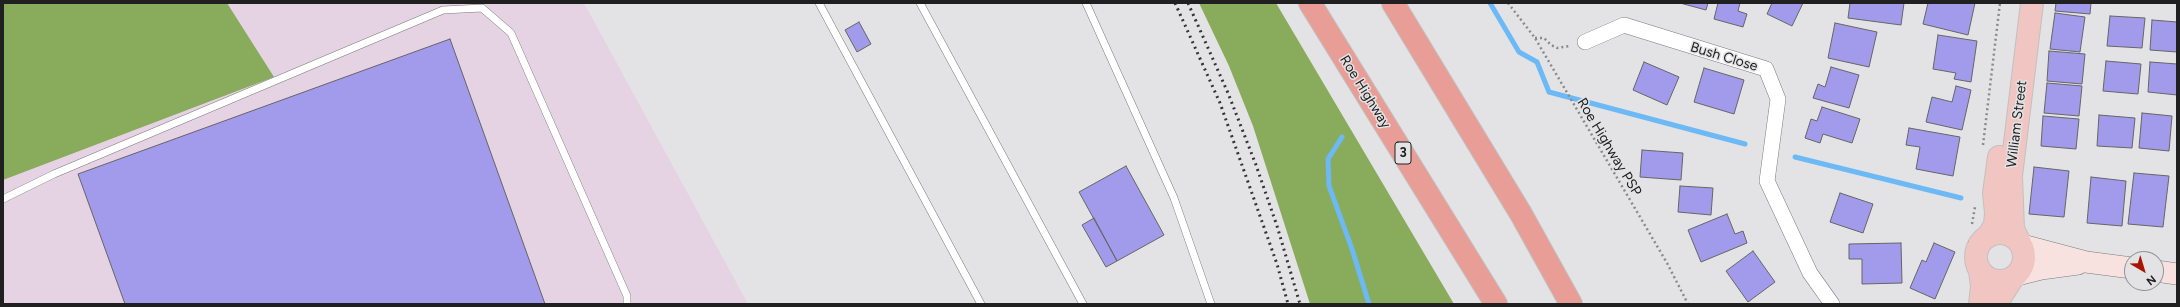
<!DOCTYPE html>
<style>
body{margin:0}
#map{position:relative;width:2180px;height:307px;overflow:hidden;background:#e3e3e5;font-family:Figtree,sans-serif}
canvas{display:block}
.frame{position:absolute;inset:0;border:4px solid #202021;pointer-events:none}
.north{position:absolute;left:2124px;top:251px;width:40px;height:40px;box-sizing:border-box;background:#e3e3e5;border:1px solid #959597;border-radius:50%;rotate:142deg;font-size:11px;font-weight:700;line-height:16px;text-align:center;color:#202021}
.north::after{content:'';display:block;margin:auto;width:14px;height:18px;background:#a71503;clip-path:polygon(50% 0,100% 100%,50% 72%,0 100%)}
</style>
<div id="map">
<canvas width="2180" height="307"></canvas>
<div class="frame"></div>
<div class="north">N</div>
</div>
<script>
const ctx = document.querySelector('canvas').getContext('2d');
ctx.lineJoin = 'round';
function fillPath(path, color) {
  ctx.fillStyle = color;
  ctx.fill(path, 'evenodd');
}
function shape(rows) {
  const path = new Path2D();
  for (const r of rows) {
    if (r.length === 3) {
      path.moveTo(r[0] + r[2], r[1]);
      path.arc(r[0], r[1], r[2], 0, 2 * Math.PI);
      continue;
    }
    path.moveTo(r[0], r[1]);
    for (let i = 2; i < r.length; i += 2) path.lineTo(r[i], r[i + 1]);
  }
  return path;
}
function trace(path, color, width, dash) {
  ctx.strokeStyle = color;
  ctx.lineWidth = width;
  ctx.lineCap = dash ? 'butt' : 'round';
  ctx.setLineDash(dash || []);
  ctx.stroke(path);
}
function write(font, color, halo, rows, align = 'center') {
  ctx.font = font + ' Figtree,sans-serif';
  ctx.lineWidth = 3;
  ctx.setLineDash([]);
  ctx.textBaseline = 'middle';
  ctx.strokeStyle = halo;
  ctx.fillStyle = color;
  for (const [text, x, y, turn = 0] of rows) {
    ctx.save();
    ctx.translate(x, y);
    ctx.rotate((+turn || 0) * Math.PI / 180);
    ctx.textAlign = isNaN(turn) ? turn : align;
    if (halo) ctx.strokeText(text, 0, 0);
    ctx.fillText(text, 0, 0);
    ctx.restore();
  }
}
const industrial = shape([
 [3,3,584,3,748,304,3,304]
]);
const forest = shape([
 [3,3,227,3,274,77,3,180],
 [1199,3,1276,3,1454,304,1310,304,1253,126,1229,66]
]);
const stream = shape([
 [1490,3,1519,52,1537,62,1549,92,1745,144],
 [1342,137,1328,159,1329,186,1352,249,1369,304],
 [1795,157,1961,198]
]);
const building = shape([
 [1680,3,1708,3,1706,10,1680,3],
 [1718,3,1740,3,1738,11,1747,14,1743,27,1714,19,1718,3],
 [1772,3,1803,3,1792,26,1767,14,1772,3],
 [1850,3,1904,3,1901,25,1848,18,1850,3],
 [1928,3,1975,3,1968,35,1923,24,1928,3],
 [2056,3,2091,3,2090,14,2055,11,2056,3],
 [2055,13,2085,17,2080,52,2050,49,2055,13],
 [2110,16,2145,18,2142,48,2107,46,2110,16],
 [2152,20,2177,22,2177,52,2150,50,2152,20],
 [859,22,871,44,857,52,845,30,859,22],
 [1835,23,1877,32,1869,67,1828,58,1835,23],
 [1938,35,1977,41,1971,82,1954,79,1956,73,1933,69,1938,35],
 [450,39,545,304,125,304,78,174,450,39],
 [2049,51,2085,54,2082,84,2047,81,2049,51],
 [2106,61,2141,64,2138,94,2103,91,2106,61],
 [1644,62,1679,77,1667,105,1633,90,1644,62],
 [2150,62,2177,64,2177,95,2148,92,2150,62],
 [1831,67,1859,75,1849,108,1813,98,1818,84,1825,87,1831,67],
 [1704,68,1744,80,1734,114,1694,102,1704,68],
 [2047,83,2082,86,2079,116,2044,113,2047,83],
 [1956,86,1971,90,1962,130,1926,122,1932,97,1952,102,1956,86],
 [1822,107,1860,119,1852,143,1823,134,1820,143,1805,138,1811,119,1817,121,1822,107],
 [2142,113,2172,116,2169,151,2139,148,2142,113],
 [2099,115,2135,118,2132,148,2097,146,2099,115],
 [2043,116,2079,119,2076,149,2041,146,2043,116],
 [1909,128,1960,137,1953,176,1916,169,1920,147,1906,145,1909,128],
 [1642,150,1683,153,1681,180,1640,177,1642,150],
 [1126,166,1164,235,1117,261,1079,192,1126,166],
 [2034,167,2069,171,2064,217,2029,214,2034,167],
 [2134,173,2169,176,2163,227,2128,224,2134,173],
 [2091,177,2126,181,2122,226,2087,223,2091,177],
 [1680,186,1713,188,1711,215,1678,212,1680,186],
 [1840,193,1873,204,1863,233,1830,222,1840,193],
 [1727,214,1735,234,1743,231,1747,243,1701,262,1688,230,1727,214],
 [1094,218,1117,261,1106,267,1082,225,1094,218],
 [1901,243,1902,283,1862,284,1862,259,1849,259,1849,244,1901,243],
 [1934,243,1955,252,1935,299,1910,288,1922,260,1926,262,1934,243],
 [1753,251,1775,282,1748,302,1726,271,1753,251]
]);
const path = shape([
 [1508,3,1535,38,1667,263,1688,304],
 [1535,38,1544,38,1551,45,1557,48,1570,46],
 [1983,145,2000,3],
 [1972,224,1975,207],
 [1967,258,1970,239]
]);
const lane = shape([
 [819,3,981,304],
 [920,3,1083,304],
 [1086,3,1174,198,1211,304],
 [3,199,54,174,443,10,482,8,511,33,627,296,627,304]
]);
const street = shape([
 [1585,42,1624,25,1766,69,1778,99,1767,181,1810,273,1832,304]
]);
const secondary = shape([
 [2022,245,2086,262,2132,268],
 [2156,271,2177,274],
 [2017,275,2041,269,2078,264]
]);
const primary = shape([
 [2000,257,24],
 [1989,235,1995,225,1996,213,1994,193,1999,157],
 [2020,243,2013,229,2011,176,2032,3],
 [1980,271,1982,286,1980,304],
 [1996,304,2012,279]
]);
const highway = shape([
 [1310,3,1496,304],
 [1393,3,1521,214,1571,304]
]);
const rail = shape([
 [1175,3,1220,103,1277,264,1288,304],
 [1188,3,1228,93,1256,165,1277,226,1300,304]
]);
const shields = [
 [1403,153,16]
];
const shieldNames = [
 ["3",1403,153]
];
const streetNames = [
 ["Bush Close",1724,57,17],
 ["Roe Highway",1365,92,58],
 ["William Street",2017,124,-83],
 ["Roe Highway PSP",1609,147,59]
];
fillPath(industrial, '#e5d3e4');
fillPath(forest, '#89ac5c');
trace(stream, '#6cb9f5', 5);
fillPath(building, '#a29aea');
trace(building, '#656566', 1);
trace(lane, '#7b7b7d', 8);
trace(street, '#7b7b7d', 16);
trace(secondary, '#7b7b7d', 22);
trace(primary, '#c1c1c1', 24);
trace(highway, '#c1c1c1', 24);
trace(path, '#8a8a8c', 2.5, [2, 3]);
trace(lane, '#fff', 7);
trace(street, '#fff', 15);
trace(secondary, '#f8e2e0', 21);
trace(primary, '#f1c5c1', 22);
trace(highway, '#e89e97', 22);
trace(rail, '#343435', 3, [2, 4]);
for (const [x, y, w] of shields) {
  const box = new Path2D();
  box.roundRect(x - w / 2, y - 11, w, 22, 3);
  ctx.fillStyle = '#e3e3e5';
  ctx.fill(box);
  trace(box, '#202021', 1);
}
write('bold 13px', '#202021', null, shieldNames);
write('14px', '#202021', '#e3e3e5', streetNames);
</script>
